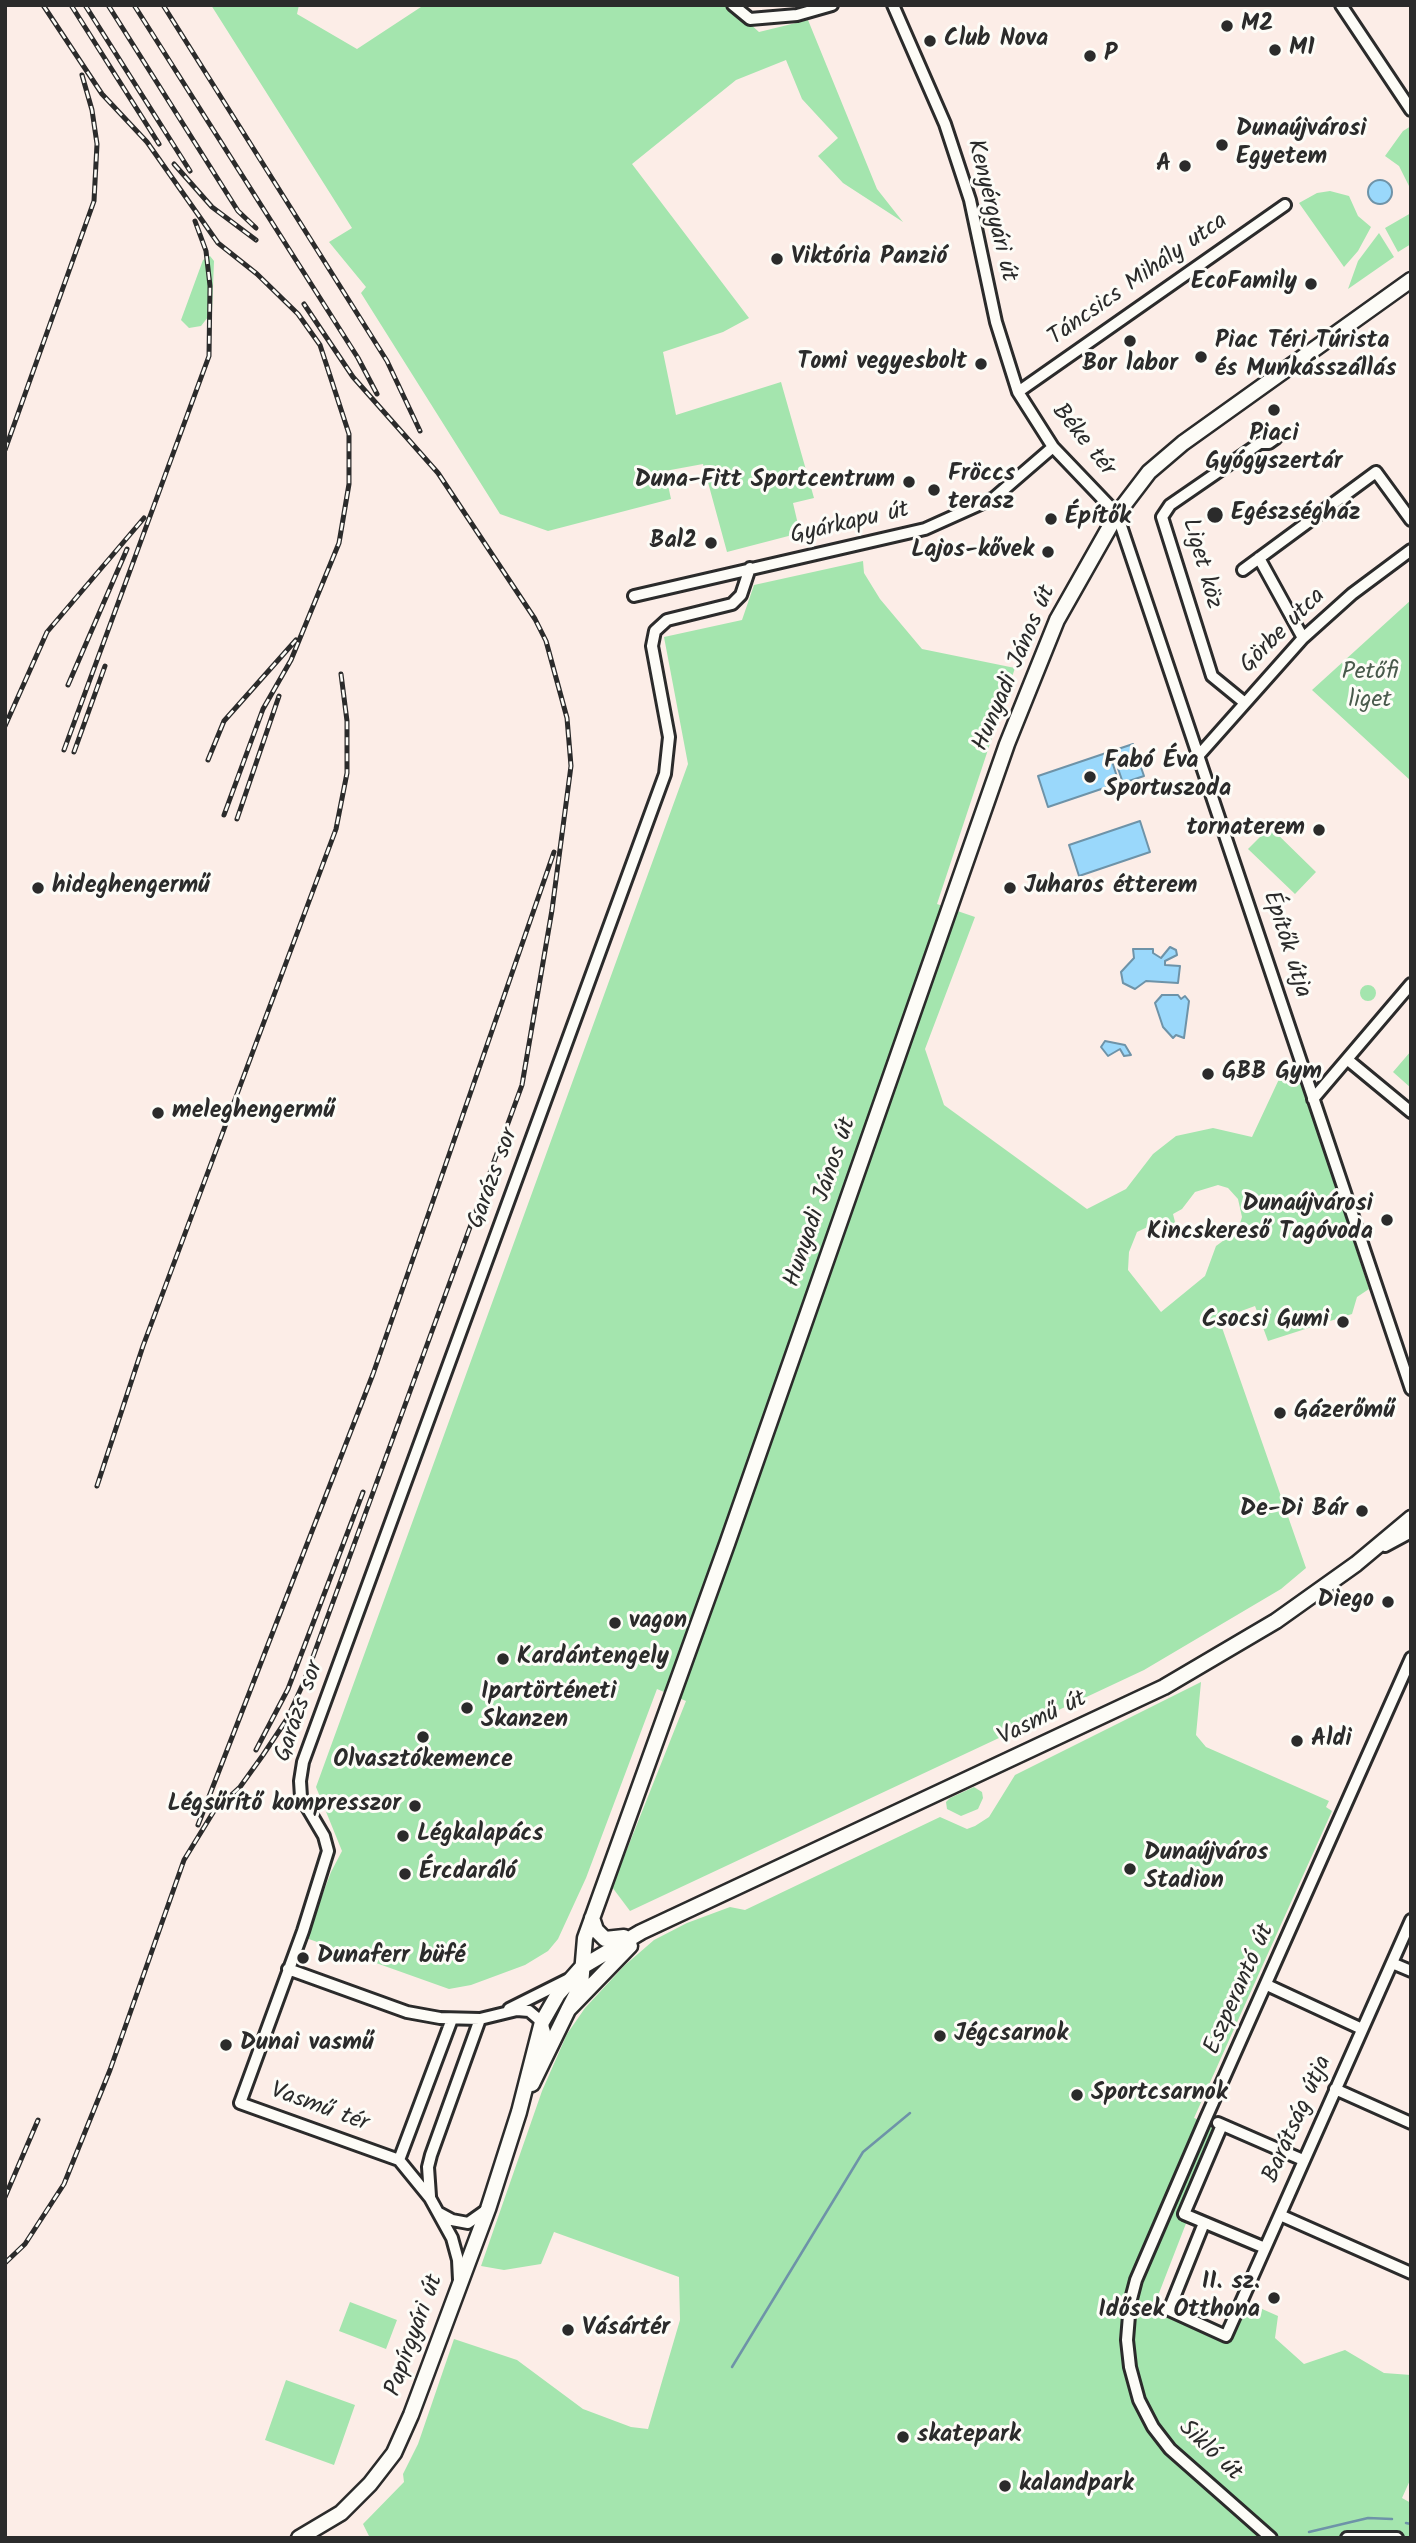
<!DOCTYPE html>
<meta charset="utf-8">
<style>
body{margin:0}
#map{position:relative;width:1416px;height:2543px;overflow:hidden;background:#fcede7;font-family:Kalam,sans-serif}
canvas{display:block}
.frame{position:absolute;inset:0;border:7px solid #2b2b2b;pointer-events:none}
</style>
<div id="map">
<canvas width="1416" height="2543"></canvas>
<div class="frame"></div>
</div>
<script>
const ctx = document.querySelector('canvas').getContext('2d');
ctx.lineJoin = 'round';
function fillPath(path, color) {
  ctx.fillStyle = color;
  ctx.fill(path, 'evenodd');
}
function shape(rows) {
  const path = new Path2D();
  for (const r of rows) {
    if (r.length === 3) {
      path.moveTo(r[0] + r[2], r[1]);
      path.arc(r[0], r[1], r[2], 0, 2 * Math.PI);
      continue;
    }
    path.moveTo(r[0], r[1]);
    for (let i = 2; i < r.length; i += 2) path.lineTo(r[i], r[i + 1]);
  }
  return path;
}
function trace(path, color, width, dash) {
  ctx.strokeStyle = color;
  ctx.lineWidth = width;
  ctx.lineCap = dash ? 'butt' : 'round';
  ctx.setLineDash(dash || []);
  ctx.stroke(path);
}
function write(font, color, halo, rows, align = 'center') {
  ctx.font = font + ' Kalam,sans-serif';
  ctx.lineWidth = 6;
  ctx.setLineDash([]);
  ctx.textBaseline = 'middle';
  ctx.strokeStyle = halo;
  ctx.fillStyle = color;
  for (const [text, x, y, turn = 0] of rows) {
    ctx.save();
    ctx.translate(x, y);
    ctx.rotate((+turn || 0) * Math.PI / 180);
    ctx.textAlign = isNaN(turn) ? turn : align;
    if (halo) ctx.strokeText(text, 0, 0);
    ctx.fillText(text, 0, 0);
    ctx.restore();
  }
}
const green = shape([
 [211,5,299,5,297,14,357,49,424,5,729,5,759,32,808,20,877,189,903,222,843,183,818,156,838,138,802,99,786,60,736,80,632,164,749,318,723,332,663,352,676,415,781,382,814,498,793,503,800,533,727,552,703,464,665,471,671,499,548,531,500,514,361,293,366,287,329,242,352,228],
 [1411,126,1411,190,1399,166,1385,156,1403,131],
 [1330,191,1349,196,1358,216,1371,227,1358,251,1344,267,1299,203,1317,193],
 [1411,213,1411,244,1398,252,1385,228],
 [1379,233,1394,257,1348,289,1358,261],
 [210,256,214,261,212,312,201,326,189,328,181,320,203,260],
 [863,561,864,573,880,599,922,649,1015,668,937,904,975,917,925,1049,944,1105,1087,1209,1126,1189,1153,1154,1176,1136,1213,1128,1252,1137,1280,1077,1298,1070,1369,1289,1357,1297,1352,1314,1268,1341,1255,1306,1219,1319,1306,1568,1281,1589,1144,1670,630,1911,612,1887,686,1701,657,1689,586,1878,558,1939,548,1951,525,1965,471,1985,449,1989,306,1938,331,1872,342,1851,316,1787,688,764,664,637,742,620,754,585],
 [1218,1185,1228,1188,1238,1199,1242,1217,1238,1230,1216,1246,1205,1276,1161,1312,1128,1270,1129,1252,1137,1232,1158,1222,1171,1226,1175,1222,1173,1214,1182,1209,1195,1192],
 [1411,600,1411,781,1312,690],
 [1270,827,1316,872,1295,894,1248,849],
 [1368,993,8],
 [1411,1051,1411,1088,1393,1072],
 [1201,1682,1196,1735,1206,1747,1329,1801,1326,1807,1332,1811,1194,2118,1223,2128,1154,2306,1226,2340,1244,2301,1278,2316,1275,2338,1304,2364,1345,2350,1384,2373,1411,2375,1411,2478,1402,2498,1411,2503,1411,2538,370,2538,363,2524,404,2482,403,2474,418,2444,454,2339,517,2360,583,2409,631,2427,648,2429,680,2320,679,2277,554,2232,541,2264,504,2270,481,2266,542,2091,567,2034,585,2008,624,1966,654,1940,687,1923,730,1907,745,1910,940,1817,967,1829,975,1826,989,1817,1015,1775],
 [974,1787,982,1792,983,1798,978,1809,961,1816,947,1809,946,1802,950,1798],
 [350,2302,397,2320,386,2349,339,2331],
 [286,2380,355,2405,334,2465,265,2440]
]);
const water = shape([
 [1380,192,12],
 [1133,744,1144,776,1123,783,1112,751,1133,744],
 [1109,752,1119,783,1048,807,1038,776,1109,752],
 [1140,821,1150,852,1079,876,1069,845,1140,821],
 [1170,947,1176,950,1177,955,1165,961,1165,965,1180,966,1178,983,1146,981,1135,989,1123,983,1121,972,1134,958,1133,949,1153,949,1153,953,1161,958,1170,947],
 [1162,995,1178,995,1181,999,1185,996,1189,1001,1184,1038,1176,1035,1173,1038,1163,1027,1155,1003,1162,995],
 [1105,1041,1125,1045,1131,1055,1124,1056,1120,1049,1108,1056,1101,1047,1105,1041]
]);
const stream = shape([
 [732,2367,863,2152,910,2113],
 [1406,2523,1411,2524],
 [1309,2532,1368,2518,1392,2519]
]);
const minor = shape([
 [733,5,750,19,797,15,832,5],
 [893,5,945,124,970,200,996,322,1018,392,1053,447,1117,514,1411,1389],
 [1341,5,1411,110],
 [1018,392,1285,205],
 [1259,558,1303,638],
 [1243,570,1376,472,1411,520],
 [634,596,925,529,994,498,1053,447],
 [1245,703,1212,676,1162,517,1170,505,1260,443,1269,443,1276,438],
 [1199,755,1303,638,1352,594,1411,550],
 [1348,1060,1411,1112],
 [1313,1099,1411,984],
 [1385,1546,1411,1532],
 [1392,1963,1411,1971],
 [288,1969,407,2012,440,2018,480,2019,517,2010,529,2011,542,2022,545,2032,543,2052],
 [1267,1985,1362,2029],
 [509,2009,567,1980],
 [1335,2089,1411,2123],
 [1218,2123,1303,2160],
 [1222,2125,1184,2214,1265,2248],
 [399,2160,452,2019],
 [430,2196,428,2167,431,2155,480,2019],
 [439,2213,452,2220,468,2223,485,2211],
 [1280,2215,1411,2273],
 [1204,2223,1169,2310,1226,2336,1411,1920],
 [459,2280,458,2260,452,2238,430,2198,399,2160,240,2103,303,1931,328,1851,324,1836,301,1797,300,1781,303,1762,665,774,669,737,652,646,655,631,667,620,732,604,741,595,750,568],
 [1271,2538,1170,2449,1153,2427,1139,2400,1130,2367,1127,2340,1130,2303,1136,2280,1206,2118,1411,1658],
 [1347,2538,1397,2538]
]);
const tertiary = shape([
 [592,1918,596,1930,605,1939,624,1937],
 [568,2010,581,1985,585,1938,727,1544,1007,744,1057,620,1117,514,1149,472,1183,443,1411,280],
 [532,2084,568,2010,630,1946],
 [299,2538,341,2513,370,2484,394,2453,411,2415,488,2209,519,2112,542,2022,558,1994,582,1967,641,1932,1164,1687,1276,1621,1356,1564,1411,1518]
]);
const rail = shape([
 [43,5,102,94,147,142,218,243,257,274,298,314,320,345,349,434,349,484,339,543,291,660,263,709,224,815],
 [71,5,159,144],
 [85,5,190,171],
 [108,5,238,211,256,228],
 [134,5,358,358,377,394],
 [163,5,387,361,420,431],
 [174,164,212,207,256,240],
 [5,450,94,201,97,144,92,110,82,75],
 [68,685,127,549],
 [5,726,47,632,144,518],
 [64,750,209,356,210,286,206,251,195,221],
 [74,752,105,666],
 [208,760,224,721,296,640],
 [237,819,279,696],
 [97,1486,143,1346,336,829,347,773,347,721,341,674],
 [256,1750,288,1689,363,1492],
 [198,1825,373,1374,554,852],
 [5,2197,38,2120],
 [5,2263,25,2244,64,2184,110,2070,184,1860,214,1811,240,1787,263,1755,287,1719,303,1684,522,1085,552,910,571,766,567,718,546,641,535,619,438,473,353,377,304,304]
]);
const markers = [
 [1227,26,7,"#2b2b2b"],
 [930,41,7,"#2b2b2b"],
 [1275,50,7,"#2b2b2b"],
 [1090,56,7,"#2b2b2b"],
 [1222,145,7,"#2b2b2b"],
 [1185,166,7,"#2b2b2b"],
 [777,259,7,"#2b2b2b"],
 [1311,284,7,"#2b2b2b"],
 [1130,341,7,"#2b2b2b"],
 [1201,357,7,"#2b2b2b"],
 [981,364,7,"#2b2b2b"],
 [1274,410,7,"#2b2b2b"],
 [909,482,7,"#2b2b2b"],
 [934,490,7,"#2b2b2b"],
 [1215,515,9,"#2b2b2b"],
 [1051,519,7,"#2b2b2b"],
 [711,543,7,"#2b2b2b"],
 [1048,552,7,"#2b2b2b"],
 [1090,777,7,"#2b2b2b"],
 [1319,830,7,"#2b2b2b"],
 [38,888,7,"#2b2b2b"],
 [1010,888,7,"#2b2b2b"],
 [1208,1074,7,"#2b2b2b"],
 [158,1113,7,"#2b2b2b"],
 [1387,1220,7,"#2b2b2b"],
 [1343,1322,7,"#2b2b2b"],
 [1280,1413,7,"#2b2b2b"],
 [1362,1511,7,"#2b2b2b"],
 [1388,1602,7,"#2b2b2b"],
 [615,1623,7,"#2b2b2b"],
 [503,1659,7,"#2b2b2b"],
 [467,1708,7,"#2b2b2b"],
 [423,1737,7,"#2b2b2b"],
 [1297,1741,7,"#2b2b2b"],
 [415,1806,7,"#2b2b2b"],
 [403,1836,7,"#2b2b2b"],
 [1130,1869,7,"#2b2b2b"],
 [405,1874,7,"#2b2b2b"],
 [303,1958,7,"#2b2b2b"],
 [940,2036,7,"#2b2b2b"],
 [226,2045,7,"#2b2b2b"],
 [1077,2095,7,"#2b2b2b"],
 [1274,2298,7,"#2b2b2b"],
 [568,2330,7,"#2b2b2b"],
 [903,2437,7,"#2b2b2b"],
 [1005,2486,7,"#2b2b2b"]
];
const poiNames = [
 ["M2",1241,26],
 ["Club Nova",944,41],
 ["M1",1289,50],
 ["P",1104,56],
 ["Dunaújvárosi",1236,131],
 ["Egyetem",1236,159],
 ["A",1171,166,"right"],
 ["Viktória Panzió",791,259],
 ["EcoFamily",1297,284,"right"],
 ["Piac Téri Túrista",1215,343],
 ["és Munkásszállás",1215,371],
 ["Tomi vegyesbolt",967,364,"right"],
 ["Bor labor",1130,366,"center"],
 ["Piaci",1274,436,"center"],
 ["Gyógyszertár",1274,464,"center"],
 ["Fröccs",948,476],
 ["terasz",948,504],
 ["Duna-Fitt Sportcentrum",895,482,"right"],
 ["Egészségház",1231,515],
 ["Építők",1065,519],
 ["Bal2",697,543,"right"],
 ["Lajos-kővek",1034,552,"right"],
 ["Fabó Éva",1104,763],
 ["Sportuszoda",1104,791],
 ["tornaterem",1305,830,"right"],
 ["hideghengermű",52,888],
 ["Juharos étterem",1024,888],
 ["GBB Gym",1222,1074],
 ["meleghengermű",172,1113],
 ["Dunaújvárosi",1373,1206,"right"],
 ["Kincskereső Tagóvoda",1373,1234,"right"],
 ["Csocsi Gumi",1329,1322,"right"],
 ["Gázerőmű",1294,1413],
 ["De-Di Bár",1348,1511,"right"],
 ["Diego",1374,1602,"right"],
 ["vagon",629,1623],
 ["Kardántengely",517,1659],
 ["Ipartörténeti",481,1694],
 ["Skanzen",481,1722],
 ["Aldi",1311,1741],
 ["Olvasztókemence",423,1762,"center"],
 ["Légsűrítő kompresszor",401,1806,"right"],
 ["Légkalapács",417,1836],
 ["Dunaújváros",1144,1855],
 ["Stadion",1144,1883],
 ["Ércdaráló",419,1874],
 ["Dunaferr büfé",317,1958],
 ["Jégcsarnok",954,2036],
 ["Dunai vasmű",240,2045],
 ["Sportcsarnok",1091,2095],
 ["II. sz.",1260,2284,"right"],
 ["Idősek Otthona",1260,2312,"right"],
 ["Vásártér",582,2330],
 ["skatepark",917,2437],
 ["kalandpark",1019,2486]
];
const streetNames = [
 ["Kenyérgyári út",990,211,76],
 ["Táncsics Mihály utca",1139,281,-35],
 ["Béke tér",1082,441,51],
 ["Gyárkapu út",850,525,-13],
 ["Liget köz",1200,564,74],
 ["Görbe utca",1284,632,-45],
 ["Hunyadi János út",1016,669,-67],
 ["Építők útja",1285,945,72],
 ["Garázs sor",495,1179,-70],
 ["Hunyadi János út",822,1203,-71],
 ["Garázs sor",301,1712,-71],
 ["Vasmű út",1043,1720,-26],
 ["Eszperantó út",1241,1990,-66],
 ["Vasmű tér",319,2109,20],
 ["Barátság útja",1299,2120,-66],
 ["Papírgyári út",416,2336,-70],
 ["Sikló út",1209,2452,43]
];
const parkNames = [
 ["Petőfi",1370,674],
 ["liget",1370,702]
];
fillPath(green, '#a4e5ae');
fillPath(water, '#9ad8fb');
trace(water, '#6e93a8', 2);
trace(stream, '#6e93a8', 2.5);
trace(minor, '#2b2b2b', 16);
trace(tertiary, '#2b2b2b', 19);
trace(minor, '#fdfcf7', 10);
trace(tertiary, '#fdfcf7', 14);
trace(rail, '#2b2b2b', 5);
trace(rail, '#fdfcf7', 2.5, [8]);
for (const [x, y, r, color] of markers) {
  const dot = new Path2D();
  dot.arc(x, y, r, 0, 2 * Math.PI);
  ctx.fillStyle = color;
  ctx.fill(dot);
  trace(dot, '#fdfcf7', 2.5);
}
write('bold 24px', '#2b2b2b', '#fdfcf7', poiNames, 'left');
write('24px', '#2b2b2b', '#fdfcf7', streetNames);
write('24px', '#495a4c', '#fdfcf7', parkNames);
</script>
